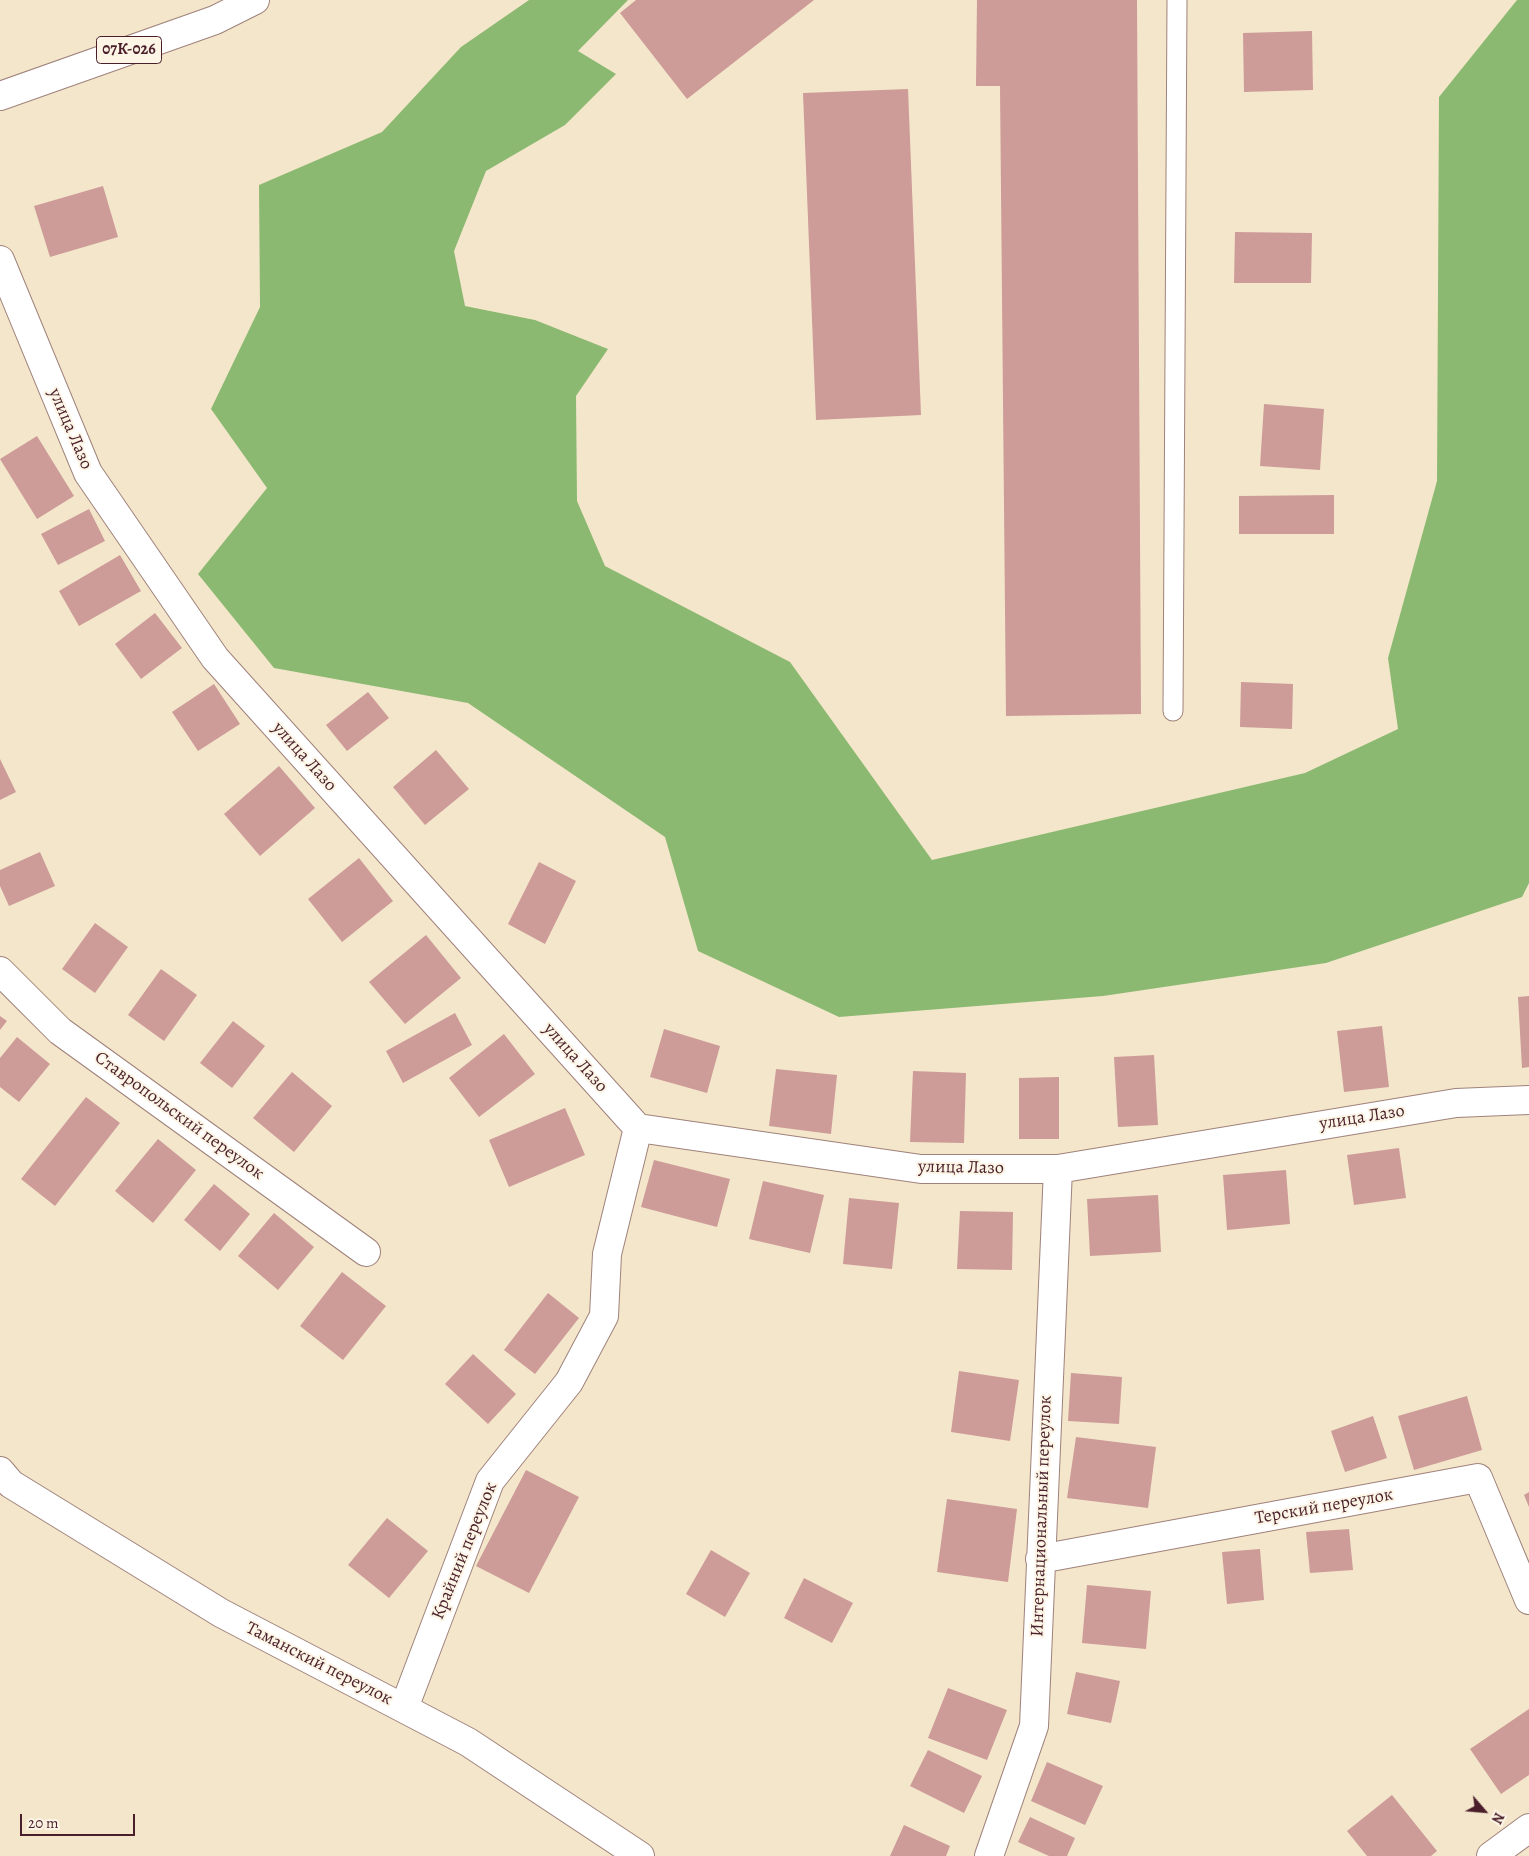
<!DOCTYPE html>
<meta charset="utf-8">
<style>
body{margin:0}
#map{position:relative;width:1529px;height:1856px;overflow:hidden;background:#f4e6cb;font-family:Alegreya,serif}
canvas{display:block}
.north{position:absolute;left:1459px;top:1786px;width:50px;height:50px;-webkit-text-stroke:4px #fcf5e5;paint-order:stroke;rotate:117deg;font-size:14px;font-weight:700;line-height:20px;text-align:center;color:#4a1f2b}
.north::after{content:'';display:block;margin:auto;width:18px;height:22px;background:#4a1f2b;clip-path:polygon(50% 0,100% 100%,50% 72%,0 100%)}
.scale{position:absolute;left:20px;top:1814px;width:115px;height:22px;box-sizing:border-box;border:2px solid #4a1f2b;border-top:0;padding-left:6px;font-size:15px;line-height:18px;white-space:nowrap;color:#4a1f2b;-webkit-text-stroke:4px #fcf5e5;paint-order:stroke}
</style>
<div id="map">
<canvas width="1529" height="1856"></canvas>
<div class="north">N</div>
<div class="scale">20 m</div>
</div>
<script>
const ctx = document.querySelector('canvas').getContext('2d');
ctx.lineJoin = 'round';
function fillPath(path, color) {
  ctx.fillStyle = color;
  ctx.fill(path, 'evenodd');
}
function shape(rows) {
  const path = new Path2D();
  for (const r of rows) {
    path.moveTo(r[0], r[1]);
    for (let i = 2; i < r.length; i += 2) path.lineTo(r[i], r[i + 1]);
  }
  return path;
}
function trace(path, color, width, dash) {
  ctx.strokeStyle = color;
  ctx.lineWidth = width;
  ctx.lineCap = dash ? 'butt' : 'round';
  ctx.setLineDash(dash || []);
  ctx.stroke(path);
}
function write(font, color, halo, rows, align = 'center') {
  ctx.font = font + ' Alegreya,serif';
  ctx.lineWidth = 4;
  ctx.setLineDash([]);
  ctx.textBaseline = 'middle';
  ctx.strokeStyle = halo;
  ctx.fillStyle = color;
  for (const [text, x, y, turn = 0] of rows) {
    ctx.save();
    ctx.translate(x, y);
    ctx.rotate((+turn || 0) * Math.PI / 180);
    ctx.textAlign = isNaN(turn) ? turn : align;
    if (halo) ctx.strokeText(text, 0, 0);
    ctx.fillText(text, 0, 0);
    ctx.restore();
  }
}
const forest = shape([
 [529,0,628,0,578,51,616,74,565,125,486,171,454,251,465,306,535,320,608,349,576,396,577,501,605,566,790,662,932,860,1305,773,1398,729,1388,658,1437,481,1439,97,1517,0,1529,0,1529,883,1522,897,1326,963,1103,996,839,1017,698,951,665,837,468,703,274,668,198,574,267,488,211,409,260,307,259,185,382,132,461,47]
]);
const building = shape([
 [636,0,814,0,687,99,620,13],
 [977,0,1137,0,1141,714,1006,716,1000,86,976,86],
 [1312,31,1313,90,1244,92,1243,33],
 [908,89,921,415,816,420,803,93],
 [103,186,118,237,50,257,34,206],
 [1235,232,1312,233,1311,283,1234,283],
 [1264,404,1324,409,1320,470,1260,466],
 [37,436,74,496,37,519,0,459],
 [1334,495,1334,534,1239,534,1239,496],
 [89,509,105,541,58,565,41,534],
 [120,555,141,591,79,626,59,591],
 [155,613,182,648,141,679,115,644],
 [1241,682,1293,684,1292,729,1240,727],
 [214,684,240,724,198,751,172,712],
 [368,692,389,718,347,751,326,725],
 [436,750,469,789,425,825,393,787],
 [0,759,16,792,0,800],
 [279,766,315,808,260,856,224,814],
 [40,852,55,886,9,906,0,886,0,870],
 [359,858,393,901,342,942,308,899],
 [539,862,576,881,545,944,508,924],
 [95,923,128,947,95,993,62,969],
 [426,935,461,978,405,1024,369,982],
 [161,969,197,995,164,1041,128,1015],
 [1529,996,1529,1067,1522,1068,1518,997],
 [455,1013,472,1045,403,1083,386,1051],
 [0,1016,7,1021,0,1030],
 [233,1021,265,1046,232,1088,200,1063],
 [1382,1026,1389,1087,1344,1092,1337,1031],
 [664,1029,720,1046,707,1093,650,1077],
 [504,1034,535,1074,479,1117,449,1078],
 [17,1037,50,1064,19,1102,0,1087,0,1058],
 [1154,1055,1158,1125,1118,1127,1114,1057],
 [776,1069,837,1075,831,1134,769,1126],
 [913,1071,966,1073,964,1143,910,1142],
 [292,1072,332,1106,294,1152,253,1118],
 [1059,1077,1059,1139,1019,1139,1019,1078],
 [86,1097,120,1123,55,1206,21,1179],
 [565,1108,585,1155,509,1187,489,1140],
 [158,1139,196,1170,153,1223,115,1191],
 [1399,1148,1406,1198,1354,1205,1347,1155],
 [654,1160,730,1179,717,1227,641,1207],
 [1286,1170,1290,1224,1227,1230,1223,1175],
 [763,1181,824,1195,810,1253,749,1239],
 [214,1184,250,1214,220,1251,184,1220],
 [1158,1195,1161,1252,1090,1256,1087,1199],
 [849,1198,899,1203,892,1269,843,1264],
 [960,1211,1013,1212,1012,1270,957,1269],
 [274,1213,314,1247,278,1290,238,1256],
 [342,1272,386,1306,343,1360,300,1326],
 [548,1293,579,1318,535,1374,504,1350],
 [473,1354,516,1394,488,1424,445,1384],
 [959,1371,1019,1380,1010,1441,951,1432],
 [1071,1373,1122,1377,1119,1424,1068,1421],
 [1467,1396,1482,1450,1414,1470,1398,1416],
 [1373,1416,1387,1458,1345,1472,1331,1431],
 [1076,1437,1156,1447,1148,1508,1067,1498],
 [526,1470,579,1497,529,1593,476,1566],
 [1529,1492,1529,1507,1524,1495],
 [947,1499,1017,1509,1008,1582,937,1572],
 [387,1518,428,1551,389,1598,348,1565],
 [1349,1529,1353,1570,1310,1573,1306,1532],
 [1260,1549,1264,1600,1227,1604,1222,1552],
 [711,1550,750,1573,725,1617,686,1594],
 [804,1578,853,1603,832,1643,784,1618],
 [1087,1585,1151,1591,1146,1649,1082,1643],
 [1076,1672,1120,1681,1111,1723,1067,1714],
 [948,1688,1007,1710,987,1760,928,1738],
 [1529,1709,1529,1775,1501,1794,1470,1749],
 [928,1750,982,1776,964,1813,910,1786],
 [1047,1762,1103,1786,1085,1825,1031,1801],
 [1392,1795,1437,1851,1431,1856,1367,1856,1347,1831],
 [1030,1817,1075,1838,1067,1856,1049,1856,1018,1842],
 [904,1825,950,1846,946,1856,890,1856]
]);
const lane = shape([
 [1173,711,1177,0]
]);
const street = shape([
 [0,260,88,473,215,658,638,1128,921,1169,1058,1169,1456,1103,1529,1100],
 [0,971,60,1031,366,1252],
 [0,1471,11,1484,221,1613,468,1742,640,1856],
 [1040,1559,1478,1478,1529,1600],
 [404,1708,490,1481,569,1382,604,1316,607,1254,638,1128],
 [989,1856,1034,1726,1058,1169],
 [1491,1856,1529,1828]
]);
const primary = shape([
 [0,96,215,20,255,0]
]);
const shields = [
 [129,50,65]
];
const shieldNames = [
 ["07К-026",129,50]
];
const streetNames = [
 ["улица Лазо",70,429,67],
 ["улица Лазо",304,757,48],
 ["улица Лазо",575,1058,48],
 ["Ставропольский переулок",179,1116,36],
 ["улица Лазо",1362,1118,-9],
 ["улица Лазо",961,1168,1],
 ["Терский переулок",1324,1507,-10],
 ["Интернациональный переулок",1042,1516,-88],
 ["Крайний переулок",465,1551,-68],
 ["Таманский переулок",319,1664,27]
];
fillPath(forest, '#8cb971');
fillPath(building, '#cd9b98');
trace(lane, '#9f827b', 21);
trace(street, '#9f827b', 30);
trace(primary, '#9f827b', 30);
trace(lane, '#fff', 19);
trace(street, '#fff', 28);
trace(primary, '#fff', 28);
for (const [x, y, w] of shields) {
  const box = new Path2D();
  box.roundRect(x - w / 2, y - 13.5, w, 27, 4);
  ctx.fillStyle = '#fcf5e5';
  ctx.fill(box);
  trace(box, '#4a1f2b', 1);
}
write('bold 16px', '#4a1f2b', null, shieldNames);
write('18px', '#4a1f2b', '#fcf5e5', streetNames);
</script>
